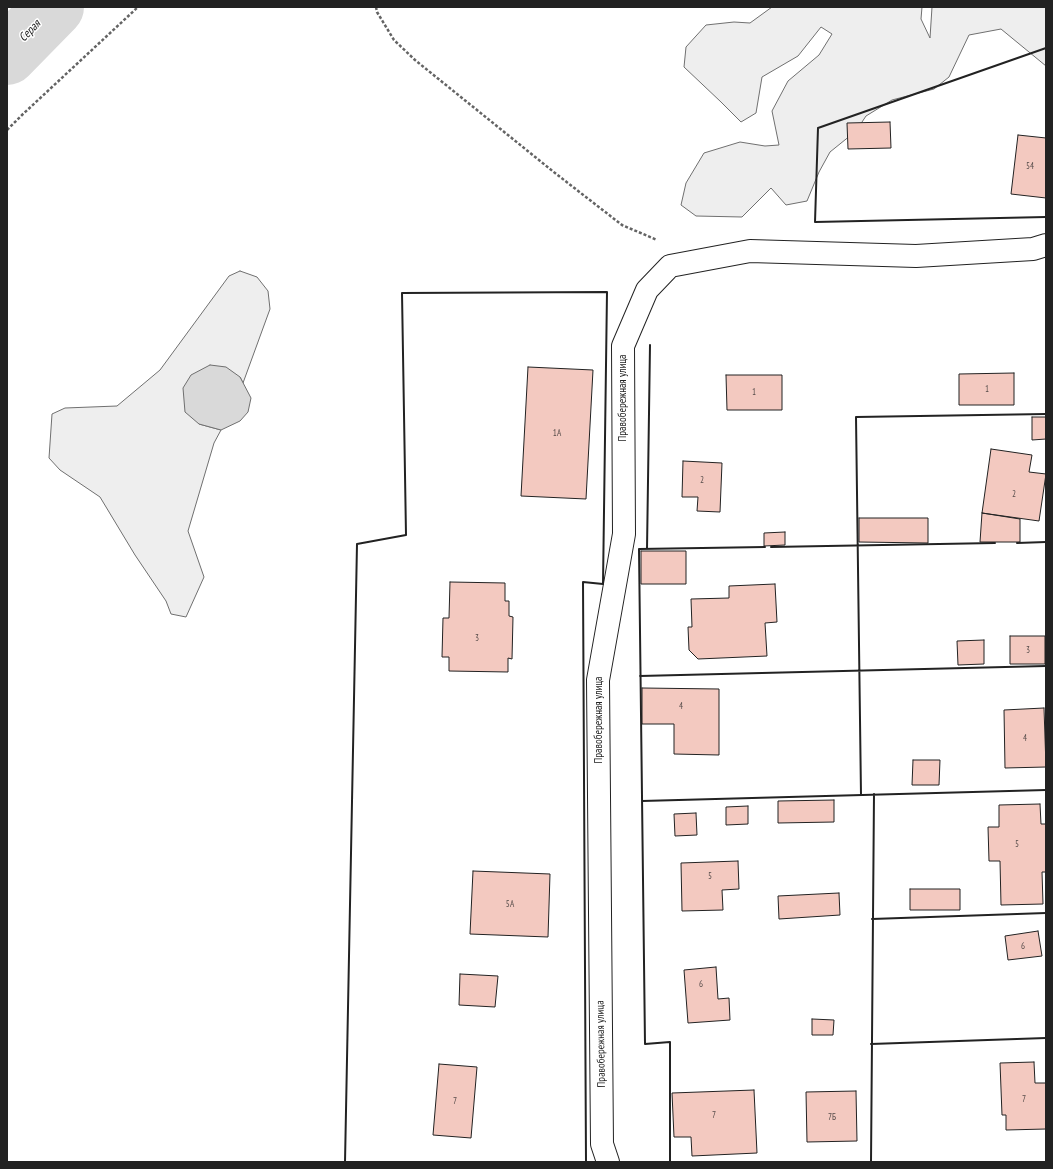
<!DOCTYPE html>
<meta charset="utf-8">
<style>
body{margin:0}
#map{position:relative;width:1053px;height:1169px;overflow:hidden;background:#fff;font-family:"PT Sans Narrow",sans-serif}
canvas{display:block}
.frame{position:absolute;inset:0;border:8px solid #222;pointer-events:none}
</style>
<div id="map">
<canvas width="1053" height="1169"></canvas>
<div class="frame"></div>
</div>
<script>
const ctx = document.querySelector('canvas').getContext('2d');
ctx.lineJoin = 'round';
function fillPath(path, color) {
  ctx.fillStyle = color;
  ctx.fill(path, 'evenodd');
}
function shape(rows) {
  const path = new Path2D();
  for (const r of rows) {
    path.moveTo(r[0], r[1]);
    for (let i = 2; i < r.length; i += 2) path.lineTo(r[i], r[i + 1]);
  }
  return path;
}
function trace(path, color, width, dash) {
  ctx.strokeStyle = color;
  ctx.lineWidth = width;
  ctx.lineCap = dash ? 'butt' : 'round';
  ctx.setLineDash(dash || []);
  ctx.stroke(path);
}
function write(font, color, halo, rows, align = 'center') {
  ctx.font = font + ' "PT Sans Narrow",sans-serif';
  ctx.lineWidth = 3;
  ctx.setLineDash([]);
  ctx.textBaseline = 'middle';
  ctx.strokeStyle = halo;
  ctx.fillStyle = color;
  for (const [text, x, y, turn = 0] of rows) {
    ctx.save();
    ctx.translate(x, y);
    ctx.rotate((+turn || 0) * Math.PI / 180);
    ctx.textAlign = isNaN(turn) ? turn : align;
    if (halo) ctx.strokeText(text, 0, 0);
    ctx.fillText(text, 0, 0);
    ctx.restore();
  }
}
const green = shape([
 [772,7,922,7,921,19,930,38,932,7,1046,7,1046,66,1001,29,969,35,949,77,934,89,892,100,866,116,856,131,830,152,819,172,807,201,786,205,771,188,742,217,696,216,681,205,686,183,704,153,740,142,765,146,779,145,772,111,788,81,819,55,832,34,821,27,798,56,762,77,756,113,741,122,721,102,684,67,686,47,706,25,734,22,750,23,772,7],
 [240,271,257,277,268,291,270,309,243,383,240,377,199,424,221,430,214,443,188,531,204,577,186,617,171,614,166,601,135,555,100,497,60,470,49,458,52,414,65,408,117,406,160,370,229,276,240,271]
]);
const water = shape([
 [210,365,226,367,240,377,251,398,248,412,240,421,221,430,199,424,185,412,183,388,191,375,210,365]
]);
const river = shape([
 [7,55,54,7]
]);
const building = shape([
 [890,122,891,148,848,149,847,123,890,122],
 [1018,135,1046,138,1046,198,1011,194,1018,135],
 [528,367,593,370,586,499,521,496,528,367],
 [1014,373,1014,405,959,405,959,374,1014,373],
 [726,375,782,375,782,410,727,410,726,375],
 [1032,417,1046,417,1046,439,1032,440,1032,417],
 [991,449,1032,455,1029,472,1046,474,1039,521,982,513,991,449],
 [683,461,722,463,720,512,697,511,698,497,682,497,683,461],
 [982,513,1020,519,1020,542,980,542,982,513],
 [859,518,928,518,928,543,859,542,859,518],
 [785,532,785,545,764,546,764,533,785,532],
 [641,551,686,551,686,584,641,584,641,551],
 [450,582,505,583,505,601,509,601,509,616,513,617,512,659,508,658,508,672,449,671,449,657,442,657,443,618,449,618,450,582],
 [775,584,777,622,765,623,767,656,698,659,689,650,688,627,692,627,691,599,729,598,729,586,775,584],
 [1010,636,1045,636,1045,664,1010,664,1010,636],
 [984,640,984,664,958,665,957,641,984,640],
 [642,688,719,689,719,755,674,754,674,724,642,724,642,688],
 [1044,708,1046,767,1005,768,1004,710,1044,708],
 [913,760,940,760,939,785,912,785,913,760],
 [834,800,834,822,778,823,778,801,834,800],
 [1040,804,1041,824,1046,824,1046,872,1042,872,1043,904,1001,905,1000,861,989,861,988,827,999,827,999,805,1040,804],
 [748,806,748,824,726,825,726,807,748,806],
 [696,813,697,835,675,836,674,814,696,813],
 [738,861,739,889,722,890,723,910,682,911,681,863,738,861],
 [473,871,550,874,548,937,470,934,473,871],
 [910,889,960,889,960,910,910,910,910,889],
 [839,893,840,915,779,919,778,896,839,893],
 [1038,931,1042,956,1008,960,1005,936,1038,931],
 [716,967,718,999,729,998,730,1020,688,1023,684,970,716,967],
 [460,974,498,976,495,1007,459,1005,460,974],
 [812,1019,834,1020,833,1035,812,1035,812,1019],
 [1034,1062,1035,1083,1046,1083,1046,1129,1006,1130,1006,1115,1002,1115,1000,1063,1034,1062],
 [439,1064,477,1067,471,1138,433,1135,439,1064],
 [754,1090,757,1153,692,1156,691,1137,674,1137,672,1093,754,1090],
 [856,1091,857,1141,807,1142,806,1092,856,1091]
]);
const path = shape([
 [376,7,377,12,394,40,415,60,555,173,622,225,657,240],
 [7,130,22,115,138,7]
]);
const minor = shape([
 [608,1162,602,1144,598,680,624,534,623,346,647,290,670,266,750,251,916,256,1033,249,1046,245]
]);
const wall = shape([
 [1046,48,818,128,815,222,1046,217],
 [1017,543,1046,542],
 [771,547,995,543],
 [647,549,650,345],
 [640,676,1046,666],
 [861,795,856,417,1046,414],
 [642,801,1046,790],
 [872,919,1046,913],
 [871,1044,1046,1038],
 [345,1162,357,544,406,535,402,293,607,292,603,584,583,582,586,1162],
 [670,1162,670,1042,645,1044,639,549,765,547],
 [871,1162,874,794]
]);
const numberNames = [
 ["54",1030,166],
 ["1",987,389],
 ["1",754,392],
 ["1А",557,433],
 ["2",702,480],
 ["2",1014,494],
 ["3",477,638],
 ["3",1028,650],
 ["4",681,706],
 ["4",1025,738],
 ["5",1017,844],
 ["5",710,876],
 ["5А",510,904],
 ["6",1023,946],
 ["6",701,984],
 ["7",1024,1099],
 ["7",455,1101],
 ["7",714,1115],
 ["7Б",832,1117]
];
const streetNames = [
 ["Правобережная улица",623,398,-90],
 ["Правобережная улица",599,720,-90],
 ["Правобережная улица",601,1044,-91]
];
const waterNames = [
 ["Серая",30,31,-46]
];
fillPath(green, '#eee');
trace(green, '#6f6f6f', 1);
fillPath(water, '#d9d9d9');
trace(water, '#6f6f6f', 1);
trace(river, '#d9d9d9', 60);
fillPath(building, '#f3c9c0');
trace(building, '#222', 1);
trace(minor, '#222', 24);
trace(path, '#646464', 2.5, [3, 2]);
trace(minor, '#fff', 22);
trace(wall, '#222', 2);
write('9px', '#564c4a', null, numberNames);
write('11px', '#222', '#fff', streetNames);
write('italic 12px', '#222', '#fff', waterNames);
</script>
